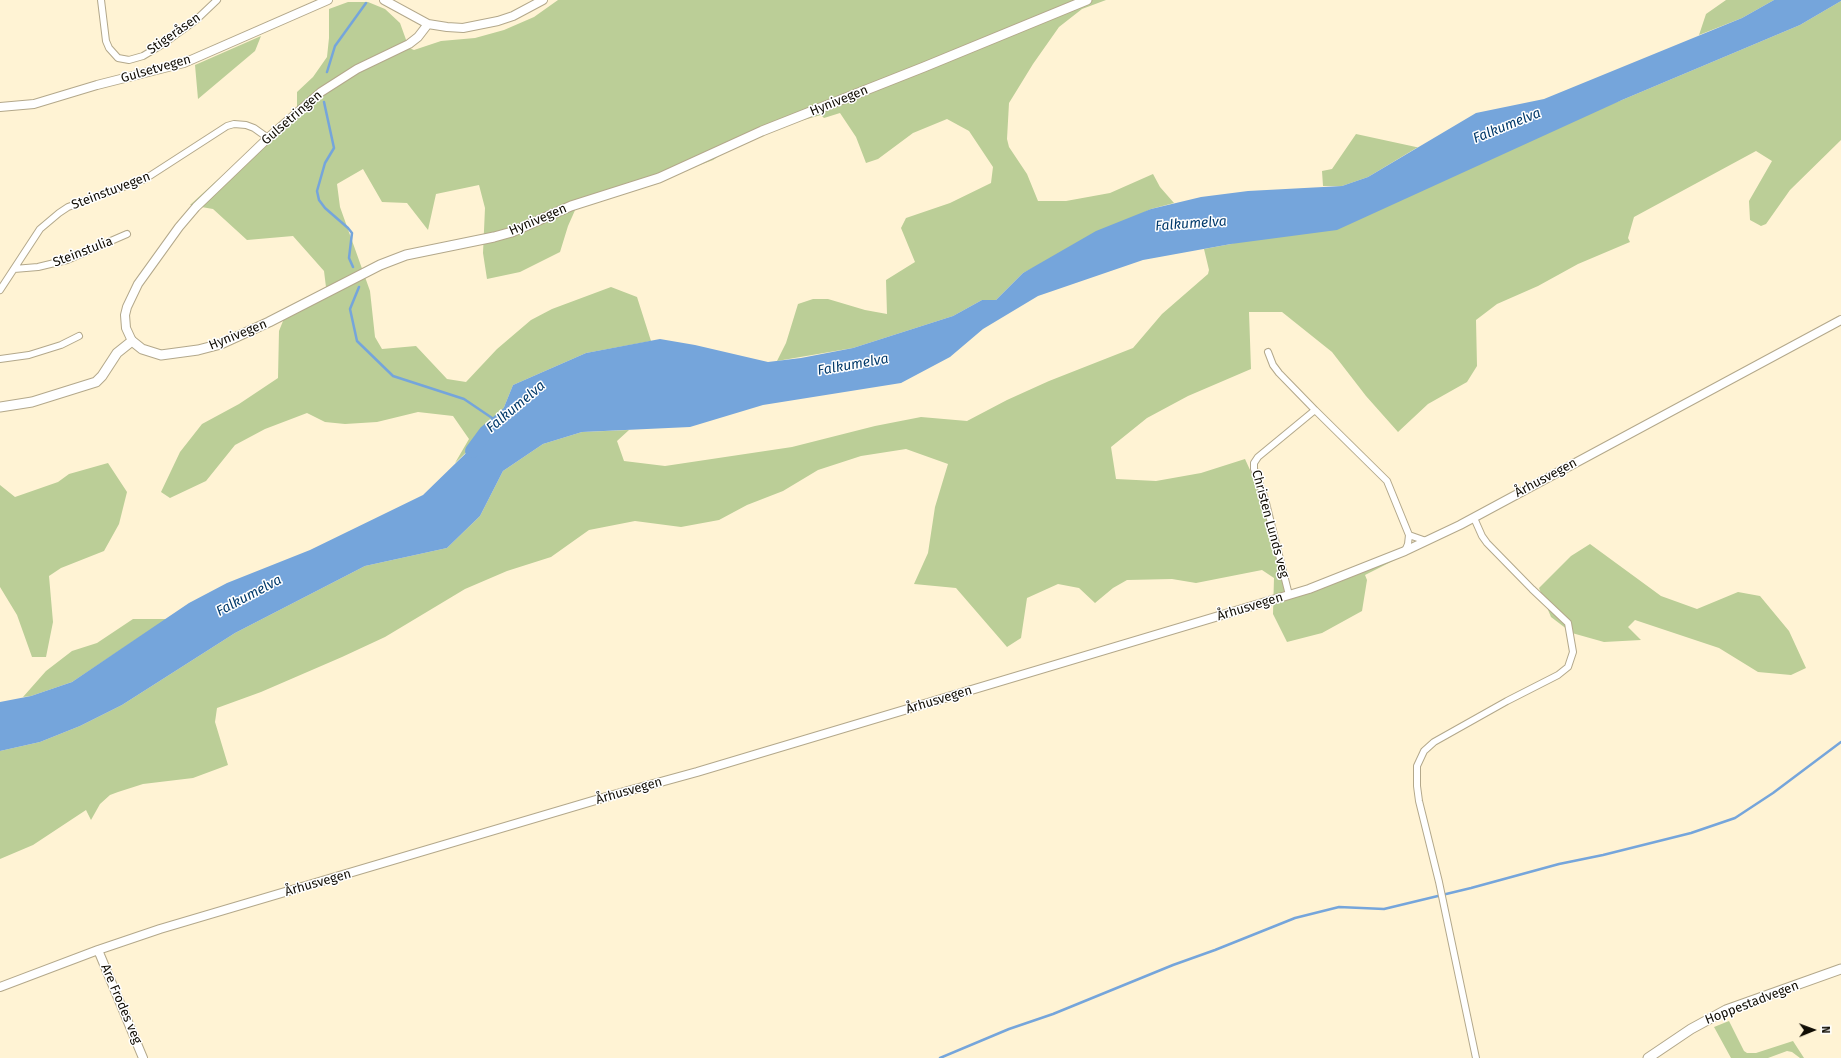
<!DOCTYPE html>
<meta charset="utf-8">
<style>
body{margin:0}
#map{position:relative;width:1841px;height:1058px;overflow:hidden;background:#fff3d4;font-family:"Fira Sans",sans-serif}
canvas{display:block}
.north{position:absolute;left:1793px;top:1010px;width:40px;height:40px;-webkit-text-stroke:3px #fff;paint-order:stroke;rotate:89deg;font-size:11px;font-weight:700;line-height:16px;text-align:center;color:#110d04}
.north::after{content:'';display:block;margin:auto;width:14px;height:18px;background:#110d04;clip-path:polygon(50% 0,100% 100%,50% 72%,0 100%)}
</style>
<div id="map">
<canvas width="1841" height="1058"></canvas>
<div class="north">N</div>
</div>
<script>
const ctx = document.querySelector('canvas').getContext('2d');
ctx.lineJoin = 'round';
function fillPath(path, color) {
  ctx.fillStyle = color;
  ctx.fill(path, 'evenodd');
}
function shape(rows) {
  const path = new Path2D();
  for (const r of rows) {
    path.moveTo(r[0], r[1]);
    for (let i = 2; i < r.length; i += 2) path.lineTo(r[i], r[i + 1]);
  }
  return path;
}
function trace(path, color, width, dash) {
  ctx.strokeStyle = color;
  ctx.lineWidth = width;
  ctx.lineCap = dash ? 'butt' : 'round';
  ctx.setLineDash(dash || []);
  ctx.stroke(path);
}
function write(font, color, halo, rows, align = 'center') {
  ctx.font = font + ' "Fira Sans",sans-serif';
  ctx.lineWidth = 3;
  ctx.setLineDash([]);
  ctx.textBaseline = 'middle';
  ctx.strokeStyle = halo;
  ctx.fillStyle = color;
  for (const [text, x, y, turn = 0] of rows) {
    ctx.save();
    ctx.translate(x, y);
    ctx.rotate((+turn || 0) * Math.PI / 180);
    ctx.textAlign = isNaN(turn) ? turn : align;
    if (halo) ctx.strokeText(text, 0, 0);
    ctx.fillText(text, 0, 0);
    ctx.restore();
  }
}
const green = shape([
 [558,0,1106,0,1082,9,1059,27,1033,64,1009,103,1007,139,1009,147,1027,174,1038,201,1066,201,1110,193,1153,174,1160,187,1174,203,1151,209,1023,273,996,300,982,300,953,316,853,348,777,361,786,343,798,304,813,299,828,299,865,310,887,314,886,280,915,262,901,228,906,218,950,203,991,183,993,167,969,131,947,119,913,133,878,159,866,163,856,137,840,113,824,118,821,115,776,128,736,145,713,160,663,179,576,208,568,226,560,252,520,272,487,279,483,253,485,208,479,185,436,194,428,230,407,203,382,202,363,169,337,184,340,207,370,291,375,337,382,349,416,346,447,379,466,382,497,349,531,320,552,309,611,287,637,297,651,341,586,353,513,385,498,422,455,463,469,439,453,416,418,412,377,422,345,424,325,422,307,413,265,429,235,445,206,481,170,498,161,492,180,452,202,424,239,404,278,378,279,331,287,311,326,287,324,271,293,236,247,240,213,209,190,205,262,139,297,111,297,92,313,77,327,57,329,38,329,9,348,2,368,2,385,9,400,23,409,48,414,50,441,41,475,38,504,30,534,17],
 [1726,0,1774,0,1742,18,1699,35,1706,14],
 [1841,1,1841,140,1790,190,1766,224,1761,226,1750,220,1749,201,1772,161,1756,151,1634,217,1628,238,1630,242,1578,264,1538,286,1497,304,1476,320,1477,366,1467,382,1428,404,1398,432,1366,396,1332,352,1282,312,1249,312,1251,369,1188,396,1147,418,1111,447,1116,479,1156,481,1201,473,1245,459,1261,494,1286,593,1377,560,1492,511,1365,575,1367,580,1362,611,1322,633,1287,642,1273,614,1274,578,1262,570,1196,583,1172,579,1127,580,1113,588,1095,603,1079,588,1058,584,1027,598,1021,638,1007,647,956,588,914,584,928,553,935,507,948,464,906,449,861,456,818,470,783,491,747,505,719,520,681,527,635,521,589,530,551,557,507,571,465,589,385,637,342,657,261,692,217,708,215,722,228,765,193,778,143,784,118,792,110,795,100,804,91,820,86,810,33,845,0,859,0,751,40,742,80,726,122,705,235,633,365,566,447,548,480,516,503,471,543,444,582,432,629,430,617,441,624,461,665,466,792,447,875,426,921,417,967,421,1007,400,1049,381,1133,348,1162,314,1208,274,1209,270,1204,249,1231,244,1622,100,1800,25],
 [261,36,255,51,198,99,195,65],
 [1356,134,1416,147,1418,147,1368,177,1342,186,1323,186,1322,171,1332,169],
 [108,463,127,492,119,524,104,551,61,568,49,576,53,622,46,657,32,657,17,615,0,587,0,485,15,497,58,482,69,474],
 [1590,544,1661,596,1697,609,1738,592,1760,596,1789,631,1806,668,1791,675,1758,672,1719,648,1635,620,1628,627,1641,640,1604,642,1572,633,1551,617,1539,588,1571,556],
 [133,619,167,619,72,682,31,696,23,697,46,671,72,651,97,643],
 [1729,1021,1744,1051,1747,1053,1756,1053,1793,1041,1804,1058,1800,1058,1792,1052,1787,1051,1768,1058,1731,1058,1714,1027]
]);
const water = shape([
 [1774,0,1841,0,1841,1,1800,25,1622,100,1337,230,1231,244,1143,260,1038,296,983,329,950,357,901,383,763,405,690,427,582,432,543,444,503,471,480,516,447,548,365,566,235,633,122,705,80,726,40,742,0,751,0,702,31,696,72,682,189,603,227,583,310,550,423,495,498,422,513,385,586,353,660,339,695,345,768,362,801,358,853,348,953,316,982,300,996,300,1023,273,1096,231,1151,209,1201,197,1248,191,1342,186,1368,177,1476,113,1544,99,1742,18]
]);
const stream = shape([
 [327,72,335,46,366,3],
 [324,102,334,148,325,163,317,191,319,200,325,208,348,228,352,233,349,258,353,267],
 [359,287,350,309,357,341,393,376,464,399,498,422],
 [940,1058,1009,1029,1053,1014,1173,965,1215,950,1295,918,1339,907,1384,909,1471,888,1559,864,1603,855,1691,833,1735,818,1773,793,1841,742]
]);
const river = shape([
 [472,451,486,432,511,411]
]);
const minor = shape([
 [101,0,106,41,109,48,118,58,129,60,143,56,163,44,196,20,217,0],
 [14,269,38,267,67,260,127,234],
 [0,290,40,229,59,213,68,207,145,179,227,126,234,124,246,125,254,128,268,138],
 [1268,352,1273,365,1279,373,1315,410],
 [0,359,29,355,61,345,79,336],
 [1474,518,1482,536,1487,543,1532,589,1568,623,1573,652,1568,667,1558,675,1507,701,1434,742,1424,751,1417,766,1417,786,1419,801,1439,882,1476,1058],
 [1409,535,1426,541],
 [1289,595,1265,499,1254,469,1254,463,1258,457,1315,410,1387,481,1409,535,1408,544,1405,551]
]);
const tertiary = shape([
 [384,0,428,24,447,27,463,28,498,21,513,16,543,0],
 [0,107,34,104,97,85,184,63,328,0],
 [132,341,126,328,125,315,127,307,138,284,179,227,196,207,268,138,321,92,357,69,409,44,418,37,428,24],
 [98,950,143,1058],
 [0,987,98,950,160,929,606,797,697,772,1309,589,1405,551,1460,525,1841,320]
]);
const secondary = shape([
 [0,407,32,402,96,382,102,376,117,353,132,341,142,349,161,355,198,350,221,344,269,322,380,265,406,255,494,237,512,232,571,206,659,178,762,131,924,67,1087,0],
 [1648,1058,1691,1029,1726,1010,1841,969]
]);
const streetNames = [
 ["Stigeråsen",174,34,-35],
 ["Gulsetvegen",156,69,-16],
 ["Hynivegen",839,101,-22],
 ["Gulsetringen",292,118,-41],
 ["Steinstuvegen",111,191,-21],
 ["Hynivegen",538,220,-23],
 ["Steinstulia",83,252,-21],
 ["Hynivegen",238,335,-22],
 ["Århusvegen",1546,478,-28],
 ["Christen Lunds veg",1270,524,75],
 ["Århusvegen",1250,607,-17],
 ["Århusvegen",939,700,-17],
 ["Århusvegen",629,791,-16],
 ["Århusvegen",318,883,-16],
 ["Hoppestadvegen",1752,1003,-21],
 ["Are Frodes veg",121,1004,67]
];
const waterNames = [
 ["Falkumelva",1507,126,-22],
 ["Falkumelva",1191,224,-4],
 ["Falkumelva",853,365,-10],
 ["Falkumelva",516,407,-40],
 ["Falkumelva",249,596,-28]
];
fillPath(green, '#bbce97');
fillPath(water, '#75a5db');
trace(stream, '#75a5db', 2.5);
trace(river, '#75a5db', 14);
trace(minor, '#b3a88b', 8);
trace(tertiary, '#b3a88b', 10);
trace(secondary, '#b3a88b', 11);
trace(minor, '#fff', 6);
trace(tertiary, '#fff', 8);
trace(secondary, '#fff', 9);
write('13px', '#110d04', '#fff', streetNames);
write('italic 14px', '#023a6b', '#fff', waterNames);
</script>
